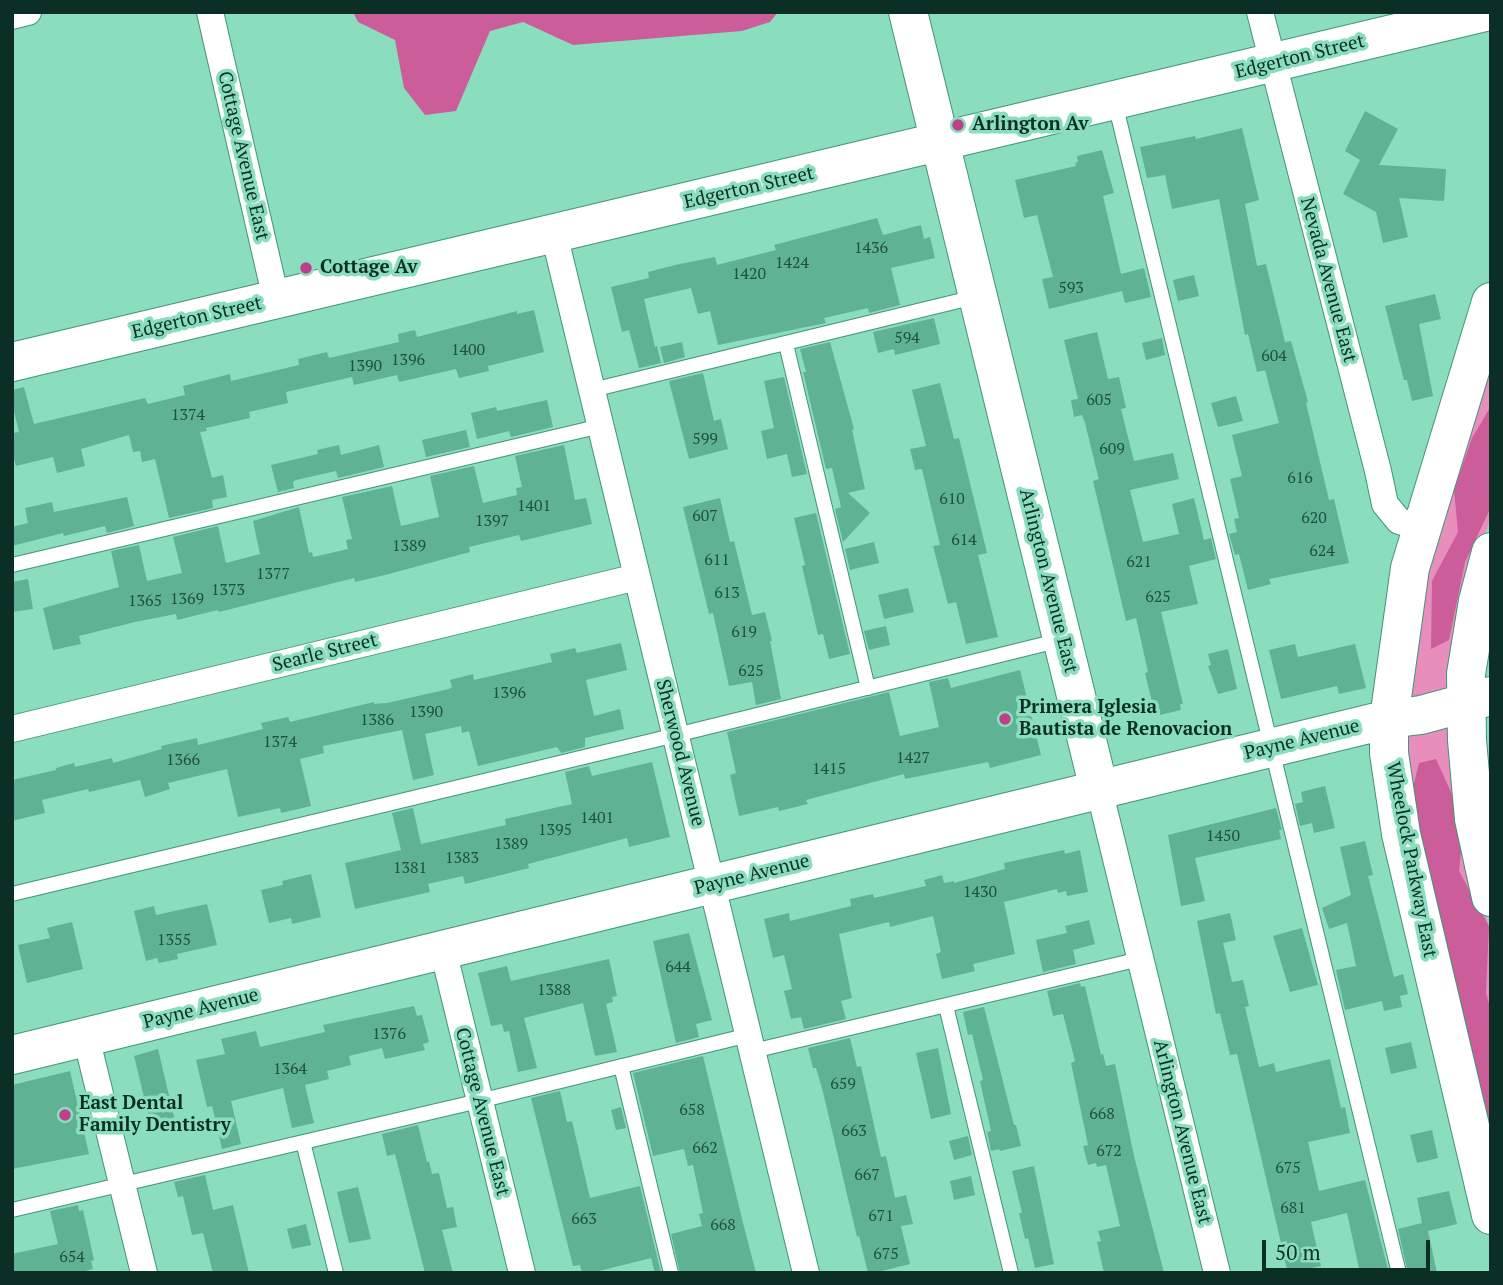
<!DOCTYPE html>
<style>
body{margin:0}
#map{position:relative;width:1503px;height:1285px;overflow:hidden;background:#8adebe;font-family:"PT Serif",serif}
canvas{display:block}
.frame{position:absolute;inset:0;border:14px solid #0b2f24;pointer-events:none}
.scale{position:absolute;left:1262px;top:1240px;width:168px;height:32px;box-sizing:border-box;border:4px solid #0b2f24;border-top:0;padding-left:9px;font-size:21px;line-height:24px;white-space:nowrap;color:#0b2f24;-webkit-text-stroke:5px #8adebe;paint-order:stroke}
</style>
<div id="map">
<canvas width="1503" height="1285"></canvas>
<div class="frame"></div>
<div class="scale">50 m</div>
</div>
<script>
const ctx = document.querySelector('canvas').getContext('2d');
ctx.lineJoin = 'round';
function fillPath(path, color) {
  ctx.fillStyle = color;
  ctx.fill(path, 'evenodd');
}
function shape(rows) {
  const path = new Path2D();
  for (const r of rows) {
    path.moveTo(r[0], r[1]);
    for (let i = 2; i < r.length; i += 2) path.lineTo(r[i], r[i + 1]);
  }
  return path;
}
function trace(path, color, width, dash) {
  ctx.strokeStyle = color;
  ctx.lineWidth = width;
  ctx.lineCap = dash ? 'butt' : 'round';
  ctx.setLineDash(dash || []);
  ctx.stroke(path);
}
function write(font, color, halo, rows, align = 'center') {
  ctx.font = font + ' "PT Serif",serif';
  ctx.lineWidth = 7;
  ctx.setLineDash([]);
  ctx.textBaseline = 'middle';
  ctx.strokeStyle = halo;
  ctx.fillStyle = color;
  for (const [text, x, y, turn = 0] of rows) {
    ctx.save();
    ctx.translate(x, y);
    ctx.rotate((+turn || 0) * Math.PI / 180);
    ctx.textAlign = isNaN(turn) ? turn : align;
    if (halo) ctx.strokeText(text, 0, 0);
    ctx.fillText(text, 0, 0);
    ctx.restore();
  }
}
const green = shape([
 [1491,344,1491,516,1484,538,1482,898,1491,936,1491,1169,1403,743,1413,623]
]);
const forest = shape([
 [353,12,778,12,770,22,742,31,573,45,523,22,490,31,456,111,425,115,404,88,395,40,358,22],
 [1491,406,1491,507,1465,562,1449,640,1431,649,1432,581,1458,532,1454,490,1472,438],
 [1436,759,1464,821,1459,871,1489,926,1486,993,1491,1011,1491,1158,1481,1128,1412,791,1419,763]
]);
const building = shape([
 [1365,111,1398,129,1379,165,1446,169,1444,201,1399,198,1408,237,1383,243,1376,212,1343,194,1360,160,1345,151],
 [1242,128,1259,200,1245,204,1257,266,1266,264,1285,342,1291,341,1308,402,1306,403,1329,500,1334,499,1349,563,1269,579,1271,584,1248,590,1239,554,1235,555,1229,534,1237,532,1234,519,1239,518,1230,479,1242,476,1232,435,1279,423,1265,370,1257,372,1248,334,1245,335,1219,199,1172,209,1165,175,1147,178,1140,147,1195,136,1196,139],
 [1102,150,1114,193,1103,196,1121,274,1144,268,1151,297,1125,303,1122,291,1049,309,1042,279,1053,277,1037,215,1024,218,1015,180,1076,166,1075,163,1078,162,1077,156],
 [877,218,883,235,921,225,924,239,930,237,935,258,891,268,900,305,869,313,868,308,824,318,826,323,718,345,710,311,698,314,691,288,644,299,655,347,657,346,661,363,639,368,629,330,622,332,611,287,649,278,648,272,675,265,715,257,717,265,776,250,774,245],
 [1194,275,1199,296,1178,301,1173,280],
 [1435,294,1441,319,1419,324,1433,396,1412,401,1407,380,1404,380,1385,306],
 [534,310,544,352,488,366,489,371,459,378,456,369,399,382,397,375,354,385,352,377,286,392,288,403,249,412,250,418,206,428,207,431,200,432,212,478,223,475,227,497,212,500,213,508,169,518,155,459,142,462,140,451,133,452,129,435,81,449,85,466,57,473,53,457,16,466,12,452,12,433,19,432,12,403,12,390,24,387,34,424,145,398,148,404,185,395,183,386,230,374,231,381,299,365,298,359,327,352,329,358,399,342,398,334,415,330,417,337,517,311,517,314],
 [934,318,940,344,895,355,894,349,878,353,873,332],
 [1097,332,1108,379,1119,377,1126,408,1121,409,1134,461,1173,453,1179,479,1130,490,1143,542,1179,534,1172,504,1194,498,1204,540,1211,538,1216,559,1189,566,1198,604,1161,612,1183,704,1180,704,1181,710,1160,715,1158,709,1154,710,1145,673,1148,672,1136,618,1126,621,1093,481,1099,479,1098,476,1085,423,1082,415,1074,417,1071,400,1078,399,1064,340],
 [1162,338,1165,355,1146,360,1142,343],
 [682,342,685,357,664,363,660,347],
 [830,342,854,429,852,430,865,489,848,493,870,513,843,542,835,509,841,507,832,468,826,469,803,372,806,372,800,349],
 [703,373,714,421,721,419,728,449,689,459,669,381],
 [784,377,807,474,792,477,787,454,767,459,761,431,774,428,764,381],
 [940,383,954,439,959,438,987,553,978,555,998,637,966,644,956,602,948,604,933,546,940,545,922,469,915,470,910,449,926,446,912,390],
 [1236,396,1243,421,1218,427,1211,403],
 [547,400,553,427,511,437,509,431,477,439,471,413,496,407,497,411],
 [466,430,470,447,426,457,422,440],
 [339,445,341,455,379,445,384,467,338,478,336,471,296,480,293,482,294,488,278,492,271,465,318,454,317,450],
 [564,445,575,500,586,498,592,524,521,541,519,535,469,547,470,552,385,575,355,582,354,578,219,612,218,610,177,620,176,614,135,622,79,636,81,644,53,650,43,608,119,587,111,551,139,545,147,581,182,573,173,537,218,526,226,563,260,554,253,521,299,507,309,553,312,552,313,557,348,549,346,540,352,539,342,497,392,486,401,526,439,517,430,476,474,466,483,503,517,495,516,488,522,487,515,456],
 [127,497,134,526,107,533,105,526,64,536,63,533,12,546,12,527,28,523,25,508,52,502,54,512],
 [720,498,730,542,734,541,752,615,765,612,772,641,770,641,781,699,756,705,752,682,729,686,713,613,709,614,683,507],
 [816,513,850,654,829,659,823,634,818,635,802,566,805,565,794,518],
 [874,542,879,563,850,570,845,549],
 [28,579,33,609,12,612,12,582],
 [908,588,914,612,884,619,878,595],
 [886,626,890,645,869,650,864,631],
 [621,643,627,670,586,680,594,716,620,709,624,729,585,738,585,747,561,753,557,747,478,766,469,731,462,733,461,726,425,734,434,775,413,780,402,730,323,746,324,753,300,759,311,806,281,813,280,808,238,817,227,769,168,783,170,789,145,797,140,780,89,792,88,789,42,800,45,813,12,821,12,780,56,770,56,768,74,763,75,767,112,758,113,763,162,749,161,746,197,738,198,745,263,729,261,723,288,717,290,722,374,702,374,704,387,703,449,689,452,687,450,680,473,674,474,680,552,662,550,654,575,648,577,653],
 [1295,644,1298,657,1355,644,1366,688,1339,694,1337,686,1281,699,1269,650],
 [1228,649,1237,689,1218,694,1208,666,1211,665,1208,654],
 [1020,670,1041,755,990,768,988,762,905,779,904,774,806,800,808,804,779,811,778,807,739,816,730,775,736,773,727,732,889,692,900,736,939,727,929,682,948,678,951,688],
 [652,762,670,837,629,847,627,838,528,864,529,868,465,884,463,876,428,884,430,892,355,909,345,863,401,850,392,813,413,808,421,844,506,825,505,819,572,804,565,772,589,766,592,776],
 [1325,786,1335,828,1314,833,1312,823,1300,826,1295,804,1303,802,1301,792],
 [1276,808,1282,830,1279,830,1281,839,1195,858,1205,901,1181,906,1168,835],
 [1365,841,1373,875,1368,876,1394,977,1403,974,1408,994,1400,996,1402,1007,1384,1011,1382,1001,1345,1010,1336,970,1356,966,1347,923,1329,929,1322,908,1351,895,1340,847],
 [1064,850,1065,854,1080,850,1088,892,1067,896,1066,891,1058,893,1057,889,1004,902,1015,954,973,964,975,971,942,979,936,954,941,952,933,916,890,927,889,922,839,934,852,998,841,1001,846,1019,804,1029,801,1017,791,1019,784,991,792,989,784,955,773,958,764,919,789,913,790,921,851,906,850,899,873,894,874,898,926,886,924,880,942,875,944,883,954,881,954,883,1005,869,1004,863],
 [311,874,321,917,292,924,291,918,269,923,261,890,283,885,282,881],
 [207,904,217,945,177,954,178,959,159,963,157,958,146,961,134,911,154,906,156,915],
 [1230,913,1236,940,1223,943,1232,982,1243,980,1249,1006,1245,1007,1259,1067,1274,1063,1276,1072,1330,1059,1341,1108,1345,1107,1350,1133,1308,1142,1319,1191,1365,1180,1389,1273,1360,1273,1347,1213,1311,1222,1321,1266,1288,1273,1237,1054,1230,1055,1220,1013,1216,1014,1197,921],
 [1089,920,1095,944,1073,950,1076,964,1043,972,1036,940,1067,933,1065,926],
 [72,922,83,969,27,983,18,945,50,938,47,928],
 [1302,928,1318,985,1290,992,1273,936],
 [689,933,712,1020,696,1024,699,1037,676,1043,653,941],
 [609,959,617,996,612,997,613,1002,606,1004,617,1052,595,1056,583,1003,524,1018,537,1068,518,1072,509,1031,504,1032,502,1024,491,1026,478,973,507,966,511,981],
 [1080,983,1081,987,1085,986,1101,1055,1103,1054,1106,1066,1115,1064,1134,1156,1164,1273,1104,1273,1097,1242,1101,1241,1098,1231,1120,1226,1106,1165,1097,1167,1096,1163,1088,1165,1083,1146,1088,1145,1071,1063,1075,1061,1063,1014,1053,1016,1047,991],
 [414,1006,417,1016,422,1015,429,1042,423,1044,425,1050,385,1059,382,1048,349,1056,351,1065,327,1071,329,1079,305,1085,314,1123,292,1128,283,1088,231,1101,241,1144,222,1149,212,1106,207,1107,196,1060,225,1054,221,1039,256,1031,260,1047,325,1032,323,1025],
 [984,1007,1014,1125,1016,1125,1021,1146,1000,1151,999,1149,991,1151,987,1132,991,1131,980,1081,983,1080,972,1034,968,1035,963,1012],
 [850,1038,857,1067,861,1066,881,1157,886,1156,895,1198,906,1195,913,1224,901,1226,910,1264,874,1273,868,1273,859,1236,857,1237,823,1092,816,1068,813,1068,808,1048],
 [1411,1042,1417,1068,1391,1074,1385,1048],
 [938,1048,951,1114,931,1119,916,1053],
 [158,1049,175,1121,151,1126,134,1056],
 [703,1056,742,1219,756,1273,680,1273,671,1234,702,1226,699,1214,703,1213,693,1165,688,1166,684,1149,653,1156,633,1073],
 [70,1071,89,1154,12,1169,12,1085],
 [560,1091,567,1122,572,1121,590,1198,640,1186,661,1273,655,1273,651,1258,591,1273,582,1273,580,1265,573,1266,531,1098],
 [621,1107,626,1128,616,1130,611,1110],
 [418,1125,427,1162,429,1161,432,1174,439,1173,447,1208,453,1207,457,1227,442,1230,453,1273,425,1273,395,1154,387,1156,382,1134],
 [1432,1130,1438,1158,1417,1163,1410,1135],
 [968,1136,972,1155,954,1160,949,1141],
 [1034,1166,1054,1264,1035,1268,1028,1238,1025,1239,1019,1213,1022,1213,1012,1171],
 [205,1175,213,1210,233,1205,249,1273,213,1273,203,1233,192,1235,183,1196,178,1197,174,1182],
 [971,1176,975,1195,954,1200,950,1181],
 [358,1187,371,1239,349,1243,337,1192],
 [1449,1191,1457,1224,1428,1231,1437,1273,1408,1273,1398,1229,1422,1223,1417,1198],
 [78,1205,79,1211,83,1210,94,1260,91,1261,93,1269,78,1273,12,1273,12,1254,58,1244,50,1211],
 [306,1224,311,1245,292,1249,287,1229]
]);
const lane = shape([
 [1115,103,1399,1273],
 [786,344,868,688],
 [592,390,975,297],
 [12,565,601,426],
 [12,894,676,735,1061,640],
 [946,1006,1011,1273],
 [753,1051,1140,959],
 [621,1066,671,1273],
 [303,1142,336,1273],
 [12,1210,479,1101,749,1035]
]);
const street = shape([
 [210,12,276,299],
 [1260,12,1378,471,1385,504,1399,521,1421,527],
 [12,16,28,12],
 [554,234,806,1273],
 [12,729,637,577],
 [1099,789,1217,1273],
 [443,950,522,1273],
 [86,1037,144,1273]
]);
const secondary = shape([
 [908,12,1099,789],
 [1491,302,1410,568,1389,719,1389,753,1401,834,1491,1215],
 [12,362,1485,12],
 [1491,552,1478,601,1466,674,1467,740,1474,819,1491,897],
 [12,1055,1389,719,1421,715,1491,696]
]);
const markers = [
 [958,125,7,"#be3f8a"],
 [306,268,7,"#be3f8a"],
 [1005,719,7,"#be3f8a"],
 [65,1115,7,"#be3f8a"]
];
const numberNames = [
 ["1436",871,248],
 ["1424",792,263],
 ["1420",749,274],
 ["593",1071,288],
 ["594",907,338],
 ["1400",468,350],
 ["604",1274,356],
 ["1396",408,360],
 ["1390",365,366],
 ["605",1099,400],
 ["1374",188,415],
 ["599",705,439],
 ["609",1112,449],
 ["616",1300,478],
 ["610",952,499],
 ["1401",534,506],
 ["607",705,516],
 ["620",1314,518],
 ["1397",492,521],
 ["614",964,540],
 ["1389",409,546],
 ["624",1322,551],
 ["611",717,560],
 ["621",1139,562],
 ["1377",273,574],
 ["1373",228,590],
 ["613",727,593],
 ["625",1158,597],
 ["1369",187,599],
 ["1365",145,601],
 ["619",744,632],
 ["625",751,671],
 ["1396",509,693],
 ["1390",426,712],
 ["1386",377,720],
 ["1374",280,742],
 ["1427",913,758],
 ["1366",183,760],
 ["1415",829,769],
 ["1401",597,818],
 ["1395",555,830],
 ["1450",1223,836],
 ["1389",511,844],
 ["1383",462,858],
 ["1381",410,868],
 ["1430",980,892],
 ["1355",174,940],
 ["644",678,967],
 ["1388",554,990],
 ["1376",389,1034],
 ["1364",290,1069],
 ["659",843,1084],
 ["658",692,1110],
 ["668",1102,1114],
 ["663",854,1131],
 ["662",705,1148],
 ["672",1109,1151],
 ["675",1288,1168],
 ["667",867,1175],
 ["681",1293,1208],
 ["671",881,1216],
 ["663",584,1219],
 ["668",723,1225],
 ["675",886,1254],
 ["654",72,1257]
];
const streetNames = [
 ["Edgerton Street",1300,57,-14],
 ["Cottage Avenue East",243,156,77],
 ["Edgerton Street",749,188,-13],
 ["Nevada Avenue East",1328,280,75],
 ["Edgerton Street",197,318,-13],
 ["Arlington Avenue East",1048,581,76],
 ["Searle Street",325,653,-14],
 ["Payne Avenue",1302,740,-14],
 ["Sherwood Avenue",680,753,76],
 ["Wheelock Parkway East",1411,860,79],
 ["Payne Avenue",752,875,-14],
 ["Payne Avenue",201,1009,-14],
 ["Cottage Avenue East",482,1112,76],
 ["Arlington Avenue East",1182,1132,76]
];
const poiNames = [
 ["Arlington Av",972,125],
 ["Cottage Av",320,268],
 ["Primera Iglesia",1019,708],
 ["Bautista de Renovacion",1019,730],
 ["East Dental",79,1104],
 ["Family Dentistry",79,1126]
];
fillPath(green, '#e88ebc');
fillPath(forest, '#cb5e9a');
fillPath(building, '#5fb294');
trace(lane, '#419578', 16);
trace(street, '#419578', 28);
trace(secondary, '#419578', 40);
trace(lane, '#fff', 14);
trace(street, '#fff', 26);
trace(secondary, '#fff', 38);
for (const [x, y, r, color] of markers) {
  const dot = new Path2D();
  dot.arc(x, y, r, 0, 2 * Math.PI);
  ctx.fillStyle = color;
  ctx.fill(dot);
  trace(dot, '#8adebe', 2.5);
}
write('16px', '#205040', null, numberNames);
write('19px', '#0b2f24', '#8adebe', streetNames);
write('bold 19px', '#0b2f24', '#8adebe', poiNames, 'left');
</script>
